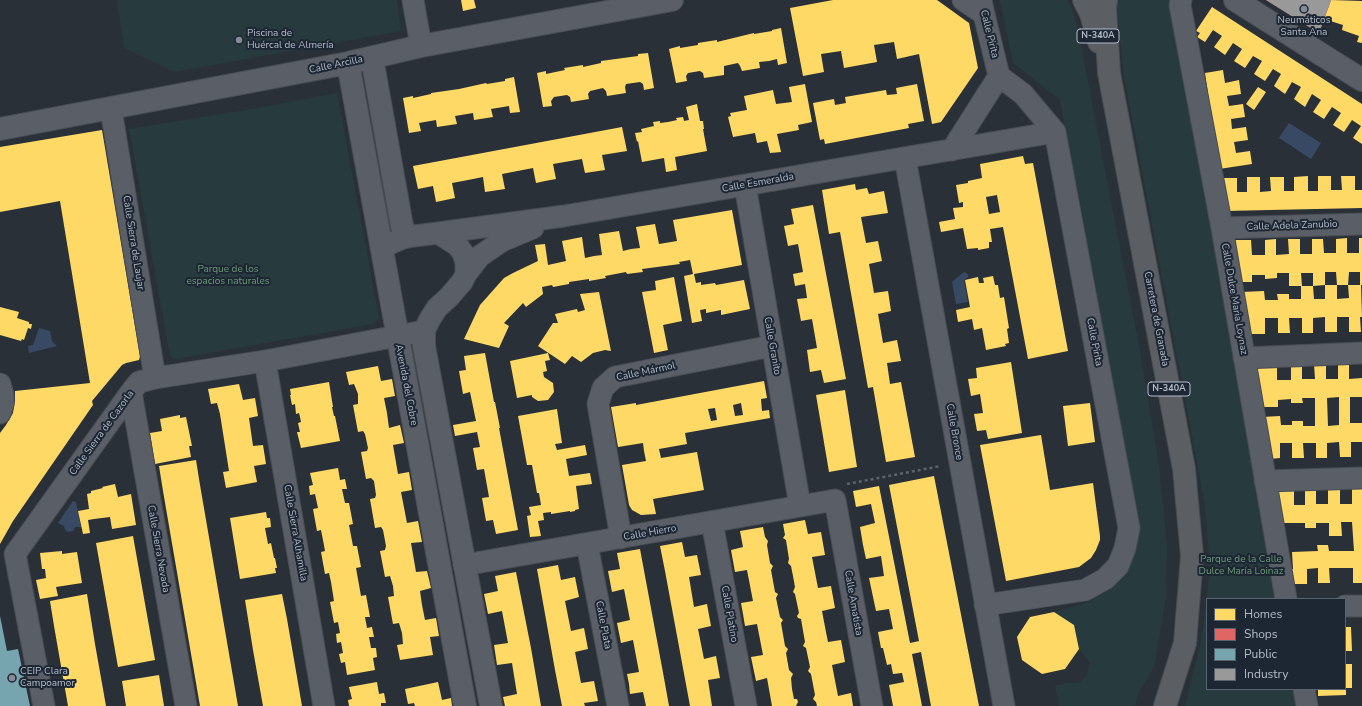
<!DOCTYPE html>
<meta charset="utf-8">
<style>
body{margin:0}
#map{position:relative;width:1362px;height:706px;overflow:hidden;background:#2a3038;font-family:"Nunito Sans",sans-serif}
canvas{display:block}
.legend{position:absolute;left:1206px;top:598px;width:140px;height:92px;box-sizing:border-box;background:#1d2633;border:1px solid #59626f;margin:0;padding:5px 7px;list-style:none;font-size:12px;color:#b4bcc9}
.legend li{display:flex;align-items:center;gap:8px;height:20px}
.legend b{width:20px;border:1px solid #59626f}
</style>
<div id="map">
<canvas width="1362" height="706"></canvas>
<ul class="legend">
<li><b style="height:11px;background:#ffd966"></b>Homes</li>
<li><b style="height:11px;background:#e06666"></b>Shops</li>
<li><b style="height:11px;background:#76a5af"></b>Public</li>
<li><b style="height:11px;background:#999"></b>Industry</li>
</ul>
</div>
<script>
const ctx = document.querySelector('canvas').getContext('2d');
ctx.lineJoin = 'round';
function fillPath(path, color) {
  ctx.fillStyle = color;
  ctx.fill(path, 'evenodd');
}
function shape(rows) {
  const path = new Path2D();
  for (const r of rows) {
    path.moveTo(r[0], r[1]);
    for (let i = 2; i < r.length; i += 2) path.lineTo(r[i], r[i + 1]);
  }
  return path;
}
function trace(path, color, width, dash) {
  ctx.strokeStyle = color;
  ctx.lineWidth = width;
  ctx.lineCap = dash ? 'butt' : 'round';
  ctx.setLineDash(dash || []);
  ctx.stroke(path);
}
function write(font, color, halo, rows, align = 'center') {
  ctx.font = font + ' "Nunito Sans",sans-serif';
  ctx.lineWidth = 4;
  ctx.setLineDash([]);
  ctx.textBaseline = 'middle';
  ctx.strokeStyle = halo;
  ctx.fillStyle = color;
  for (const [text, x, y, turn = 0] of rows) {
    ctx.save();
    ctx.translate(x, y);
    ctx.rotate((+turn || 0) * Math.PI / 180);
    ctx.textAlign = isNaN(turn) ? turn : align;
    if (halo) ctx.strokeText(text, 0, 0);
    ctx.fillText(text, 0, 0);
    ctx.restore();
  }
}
const green = shape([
 [117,0,397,0,401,31,174,72,124,48],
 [1000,0,1067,0,1070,4,1077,25,1140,351,1159,465,1167,545,1166,598,1154,667,1138,694,1135,706,1059,706,1055,685,1080,682,1087,675,1090,663,1079,649,1074,625,1054,612,1088,602,1112,588,1128,570,1137,518,1081,207,1060,100,1013,63],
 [1116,0,1171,0,1280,599,1207,599,1207,689,1296,689,1299,706,1185,706,1202,637,1210,570,1205,505,1124,75],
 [337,93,379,317,374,324,174,359,170,355,129,129,252,109]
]);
const water = shape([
 [1289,123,1321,143,1311,159,1279,138],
 [964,272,968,274,968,277,964,280,968,302,956,304,952,282],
 [39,328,50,331,52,341,57,346,29,353,28,346,33,345],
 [73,501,76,502,81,527,75,527,73,531,68,532,65,530,64,526,58,523]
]);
const homes = shape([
 [461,0,474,0,476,8,463,11],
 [833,0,937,0,969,23,978,68,941,122,932,124,919,54,897,59,894,42,874,45,877,62,844,68,841,51,821,54,824,72,803,76,790,8],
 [1331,0,1362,1,1362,43,1357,42,1359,36,1342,30,1343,25,1324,19],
 [1212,7,1362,104,1362,144,1353,138,1361,126,1352,120,1344,132,1333,125,1341,113,1332,107,1324,119,1313,112,1321,100,1312,94,1305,107,1294,99,1301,87,1292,82,1285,94,1274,86,1281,74,1273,69,1265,81,1254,74,1262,61,1253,56,1245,68,1234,61,1242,49,1233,43,1225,55,1214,47,1222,36,1213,30,1205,42,1197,37,1200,33,1196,31],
 [781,28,787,63,778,65,777,59,769,61,759,62,760,68,742,71,740,66,738,63,724,66,724,75,704,78,703,73,700,71,688,73,686,76,687,81,676,83,669,49,680,46,680,48,698,45,698,43,717,40,717,42,754,33,754,34,772,31,772,30],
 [648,53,654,88,644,90,643,84,640,82,626,84,625,87,626,93,607,96,606,91,603,88,590,91,588,94,589,99,571,102,570,97,567,95,554,97,551,101,552,106,543,107,537,73,546,71,546,74,565,70,564,68,583,65,583,67,601,63,601,61,638,56,638,54],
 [1223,70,1225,83,1239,80,1241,94,1227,96,1229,106,1243,104,1245,117,1231,119,1232,129,1246,127,1248,140,1234,142,1236,153,1250,151,1252,164,1219,169,1205,73],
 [514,77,520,112,510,113,509,106,491,109,493,117,474,120,473,113,455,116,457,124,437,127,436,120,419,123,421,131,409,133,403,98,413,96,413,98,431,94,431,93,459,89,486,83,487,84,505,81,505,79],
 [805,84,812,122,798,125,799,130,777,134,781,152,770,153,767,141,757,143,755,133,733,137,728,117,731,116,730,113,747,110,744,96,773,90,776,104,792,102,789,87],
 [917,84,924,121,908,124,909,128,825,144,824,139,820,140,813,103,834,99,835,105,846,103,845,97,886,90,887,95,897,94,896,88],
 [1258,87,1266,92,1254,110,1246,104],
 [697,104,700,121,703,121,704,129,703,129,707,151,675,157,677,170,666,172,664,158,642,162,638,141,637,142,635,133,642,132,641,129,654,126,653,122,660,121,660,123,668,122,677,120,676,118,683,117,684,121,689,120,686,107],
 [622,127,627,151,602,155,605,170,585,173,582,159,553,164,556,179,545,181,536,183,533,168,502,174,505,189,485,192,483,177,468,180,452,183,455,198,436,202,433,186,418,189,413,166],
 [102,130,140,356,139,360,126,363,122,365,92,401,93,405,13,521,0,544,0,433,6,425,13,413,15,400,15,391,90,383,60,201,0,212,0,147],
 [1023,156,1025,164,1033,163,1068,351,1028,359,1003,227,990,229,992,242,989,242,989,248,978,250,978,248,967,249,963,228,941,232,939,222,955,219,953,208,963,207,963,202,959,203,956,185,968,183,968,181,982,178,980,164],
 [997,195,1000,212,989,214,986,197],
 [1308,176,1308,191,1318,191,1318,176,1331,176,1331,190,1342,190,1341,176,1355,176,1355,190,1362,190,1362,208,1224,211,1219,178,1237,178,1237,192,1247,192,1247,177,1260,177,1260,192,1271,191,1270,177,1284,177,1284,191,1294,191,1294,177],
 [855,184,856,190,867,188,869,194,884,191,888,213,861,217,866,243,878,241,882,261,869,264,874,293,888,291,891,311,878,314,883,343,897,340,901,361,887,363,890,384,901,382,915,457,886,462,873,387,868,388,840,232,829,234,822,190],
 [813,205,846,379,824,383,821,370,810,372,807,350,817,348,812,319,801,321,797,299,807,298,805,284,795,286,793,274,803,272,798,244,788,246,784,226,794,224,791,209],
 [732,210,742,265,694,274,696,283,701,282,701,285,715,283,716,285,744,280,750,309,721,315,721,310,706,313,706,309,700,310,702,321,692,323,684,276,693,274,690,260,679,262,680,264,642,269,643,272,627,274,626,272,605,276,606,278,589,281,589,279,569,282,569,284,553,287,552,285,542,287,543,294,526,307,523,303,504,323,509,326,499,348,464,339,480,305,504,278,513,273,538,261,535,245,545,244,548,265,566,261,562,241,582,237,585,258,594,256,602,255,599,234,619,231,623,251,631,249,640,248,636,227,655,224,659,244,677,241,673,220],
 [1347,238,1347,253,1359,253,1359,238,1362,238,1362,285,1361,285,1362,317,1360,317,1361,332,1349,332,1349,317,1337,317,1337,332,1325,332,1325,317,1313,318,1313,333,1302,333,1302,318,1289,318,1290,333,1278,333,1278,318,1265,318,1265,334,1248,334,1241,292,1264,291,1265,300,1278,300,1277,294,1289,294,1289,299,1301,299,1301,286,1313,286,1313,273,1301,273,1302,286,1289,286,1289,273,1277,273,1277,278,1265,279,1265,275,1252,275,1252,282,1240,282,1233,240,1251,240,1252,255,1265,255,1265,240,1276,239,1276,255,1289,254,1288,239,1300,239,1300,254,1312,254,1312,239,1323,239,1324,253,1336,253,1336,239],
 [1325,272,1336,272,1337,285,1325,285,1325,299,1314,299,1313,286,1325,285],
 [1349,272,1360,272,1360,285,1348,285],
 [1337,285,1348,285,1349,298,1337,299],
 [993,276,995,285,998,285,1000,298,1004,297,1009,328,1007,329,1009,343,1005,344,1006,346,986,350,982,328,974,330,972,319,958,322,956,310,970,307,965,280,978,277,979,283,984,283,983,278],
 [674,277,682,321,663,325,668,350,654,353,642,292,656,290,655,281],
 [599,292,611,351,605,350,593,353,581,362,572,356,565,364,538,346,553,323,558,323,555,314,577,309,578,312,585,310,580,294],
 [0,307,19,312,17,318,29,322,29,324,32,324,31,329,28,328,24,340,22,339,21,341,0,335],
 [485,353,494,402,495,402,500,428,499,428,518,530,496,534,493,520,486,521,482,498,489,497,484,469,477,470,473,448,480,447,477,432,455,436,453,425,476,421,470,392,463,394,459,371,466,370,464,356],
 [548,353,550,360,545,361,547,371,543,372,544,377,553,383,554,392,548,400,538,401,532,397,532,395,517,398,510,361],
 [1011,362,1022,433,988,439,986,430,977,431,974,414,983,413,980,394,971,396,968,379,977,378,976,368],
 [1349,363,1349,379,1362,378,1362,397,1350,397,1350,423,1362,423,1362,442,1351,442,1351,457,1340,457,1339,442,1327,443,1327,458,1316,458,1316,443,1303,443,1304,458,1292,458,1292,443,1280,443,1280,458,1270,459,1262,417,1280,416,1281,425,1292,425,1292,421,1303,421,1303,426,1315,426,1315,398,1302,398,1303,403,1291,403,1291,399,1278,400,1278,407,1261,407,1254,365,1277,365,1277,380,1291,380,1291,364,1302,364,1302,379,1315,379,1314,364,1326,364,1326,379,1338,379,1338,364],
 [1339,397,1339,425,1328,426,1327,398],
 [378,366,381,381,392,379,395,396,384,398,387,413,389,428,400,425,404,443,393,445,398,474,409,472,412,490,401,492,407,523,418,521,422,542,411,543,416,572,427,571,431,588,420,591,422,605,425,620,436,618,439,636,430,637,433,655,400,660,397,645,403,644,402,633,399,623,393,624,388,597,394,596,393,586,390,576,385,577,380,551,385,550,386,546,383,530,381,527,375,528,370,499,375,498,376,495,374,481,371,478,366,479,361,452,367,451,368,448,365,434,363,431,358,432,353,405,358,404,358,394,354,384,349,385,346,372],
 [764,381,767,398,761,399,762,411,769,410,770,418,685,433,687,444,659,449,661,458,697,452,704,490,653,499,656,514,641,515,632,510,629,505,622,465,646,461,644,451,643,443,618,447,611,407,636,403,636,405],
 [741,403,743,415,735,416,733,405],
 [715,408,717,420,711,421,708,409],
 [329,382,333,407,332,407,334,416,335,416,340,441,301,448,297,432,300,432,298,423,301,422,300,417,299,413,296,414,295,404,292,405,290,395,291,395,290,389],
 [239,384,243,400,255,398,258,416,249,418,253,446,263,445,266,464,254,466,257,482,226,488,223,472,229,471,220,414,217,403,211,404,208,389],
 [845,390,857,467,829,472,816,395],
 [1090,403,1095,442,1068,446,1063,406],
 [557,409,562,443,555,444,557,450,585,445,587,455,566,459,569,476,590,473,592,484,576,486,579,509,575,510,575,511,570,512,570,511,551,514,551,512,543,513,544,520,538,521,541,536,530,537,527,516,531,515,529,507,541,505,539,493,537,493,532,465,527,465,518,416],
 [180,415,180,418,186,417,192,446,189,446,191,457,155,464,150,433,162,431,160,419],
 [1041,435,1050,490,1093,483,1100,536,1100,540,1096,550,1091,558,1079,567,1006,581,980,445],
 [196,460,200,485,238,706,200,706,163,491,159,466],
 [338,468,340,480,345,479,347,489,342,489,345,503,349,503,353,524,349,525,353,546,357,546,361,567,356,568,361,596,366,595,370,617,365,617,367,628,372,627,374,637,369,637,371,648,376,648,377,657,373,658,375,670,347,675,345,662,341,663,339,654,343,653,341,642,337,643,336,634,340,633,338,622,334,623,330,602,334,601,331,582,329,573,325,574,321,552,325,551,323,540,321,530,317,531,313,509,318,508,315,494,310,495,309,486,313,485,310,473],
 [934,476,965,635,979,706,931,706,921,652,912,654,922,706,893,706,889,685,904,682,902,673,893,674,891,664,887,665,883,648,881,648,878,632,893,629,889,609,876,611,869,578,884,576,881,556,866,559,863,545,860,527,875,523,871,504,856,507,853,491,879,486,910,643,919,641,889,485],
 [115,484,118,497,131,494,136,525,112,529,110,517,94,519,88,520,90,533,83,534,78,511,89,509,87,494,91,493,91,491,103,488,102,487],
 [1362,488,1362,583,1353,583,1353,568,1329,568,1330,583,1318,583,1318,568,1307,569,1307,584,1291,584,1288,569,1293,569,1292,552,1318,551,1317,545,1328,545,1329,551,1354,551,1352,522,1341,522,1342,536,1329,536,1329,523,1316,523,1316,528,1305,528,1305,523,1280,523,1275,490,1294,490,1294,505,1305,505,1305,489,1316,489,1316,504,1328,504,1328,489,1340,489,1340,504,1352,504,1352,489],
 [266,512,267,518,270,518,271,527,265,528,268,544,271,543,274,558,275,558,277,568,275,568,276,573,240,579,230,518],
 [805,520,808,534,821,532,825,555,812,557,818,588,831,586,835,608,822,611,825,627,828,642,841,640,845,662,832,665,838,696,851,693,853,706,817,706,816,702,813,699,815,695,811,674,808,671,810,667,806,648,803,646,805,642,801,619,798,618,797,616,799,613,795,594,793,592,795,587,793,576,791,566,788,563,789,559,786,540,783,538,785,535,783,524],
 [763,527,765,537,768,541,767,545,770,563,773,566,771,570,775,592,778,594,776,598,780,617,783,620,781,623,785,646,788,649,786,653,789,670,793,674,791,678,792,689,794,699,797,699,798,702,796,706,772,706,767,678,756,681,751,657,763,655,757,624,745,626,743,614,741,603,753,601,747,570,735,572,731,550,743,547,740,531],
 [133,536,155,660,118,667,96,543],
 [682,542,685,557,697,555,701,575,689,577,694,607,707,604,711,626,698,629,704,659,716,656,720,678,708,680,712,706,690,706,665,571,660,546],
 [640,549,664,678,669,706,646,706,643,692,630,694,629,684,627,674,639,672,633,640,621,643,617,623,630,620,624,589,612,592,608,571,620,569,617,553],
 [62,551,62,554,77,552,82,583,56,587,58,596,40,599,36,580,46,578,45,569,42,569,40,553],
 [558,565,561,580,575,577,579,597,565,601,571,631,584,628,588,649,575,652,581,683,594,681,598,701,584,703,585,706,562,706,555,670,537,569],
 [516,572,531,648,541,706,505,706,503,697,517,694,512,663,497,665,494,645,508,643,502,611,488,614,484,594,498,591,495,576],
 [87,594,95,644,106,706,68,706,54,626,50,601],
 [282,594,287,619,302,706,263,706,253,650,245,600],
 [1054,612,1074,625,1079,649,1065,669,1042,674,1022,660,1017,637,1030,617],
 [1345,627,1351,627,1352,651,1345,651],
 [1345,664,1352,664,1352,688,1345,688],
 [159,675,164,706,126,706,122,681],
 [377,682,379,694,384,693,386,703,381,703,381,706,349,706,348,700,352,699,349,687],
 [438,682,442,700,451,698,452,706,415,706,414,703,408,704,405,689],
 [1318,689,1346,689,1346,695,1318,696]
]);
const shops = shape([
 [1266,0,1331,0,1319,33]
]);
const public = shape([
 [0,616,7,651,18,649,30,706,0,706]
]);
const industry = shape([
 [1266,0,1331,0,1319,33]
]);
const path = shape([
 [847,484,941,466]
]);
const minor = shape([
 [413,0,421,46],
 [963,0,984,14],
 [981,0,984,14,999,76,1023,94,1055,132,1129,528,1125,548,1118,566,1105,579,1085,590,985,605],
 [1181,0,1180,5,1222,228,1286,599],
 [111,109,155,378],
 [952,150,999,76],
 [905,158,1004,706],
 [745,185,800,506],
 [1222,228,1362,224],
 [438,233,564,216,1055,132],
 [466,274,480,256,502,241,533,228],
 [1244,358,1362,353],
 [265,361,324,706],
 [0,384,3,395,3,404,0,413],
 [131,392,186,706],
 [1265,481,1362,478],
 [712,522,746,706],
 [621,538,598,404,603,388,615,377,772,346],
 [587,544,618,706],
 [464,565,835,500,872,706],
 [1345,606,1362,606],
 [1304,689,1307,706],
 [44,706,15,554,131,392,139,382,155,378,265,361,424,331,430,319,437,308,449,297,462,282,466,274,466,263,463,253,457,245,438,233,406,237,382,247]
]);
const tertiary = shape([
 [1235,0,1362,80],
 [372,58,402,226,406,237],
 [348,63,465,706],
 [0,129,348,63,421,46,672,0],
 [424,331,424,346,491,706]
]);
const trunk = shape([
 [1084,0,1091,14,1099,42],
 [1106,0,1105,8,1109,73,1184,469,1192,556,1185,643,1165,706]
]);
const markers = [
 [1304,9,4,"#848b96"],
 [239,40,4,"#848b96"],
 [12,678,4,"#848b96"]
];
const shields = [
 [1098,36,42],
 [1169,389,42]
];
const shieldNames = [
 ["N-340A",1098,36],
 ["N-340A",1169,389]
];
const poiNames = [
 ["Neumáticos",1304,21,"center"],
 ["Santa Ana",1304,33,"center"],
 ["Piscina de",247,34],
 ["Huércal de Almería",247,46],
 ["CEIP Clara",20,672],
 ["Campoamor",20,684]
];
const streetNames = [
 ["Calle Pirita",989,34,76],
 ["Calle Arcilla",336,65,-12],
 ["Calle Esmeralda",758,183,-10],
 ["Calle Adela Zanubio",1292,226,-2],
 ["Calle Sierra de Laujar",133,243,81],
 ["Calle Dulce Maria Loynaz",1234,299,80],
 ["Carretera de Granada",1156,319,79],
 ["Calle Pirita",1094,342,79],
 ["Calle Granito",772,346,80],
 ["Calle Mármol",646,372,-12],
 ["Avenida del Cobre",406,385,79],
 ["Calle Bronce",954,432,80],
 ["Calle Sierra de Cazorla",102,433,-54],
 ["Calle Sierra Alhamilla",295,533,80],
 ["Calle Hierro",650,533,-10],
 ["Calle Sierra Nevada",158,549,80],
 ["Calle Amatista",853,603,80],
 ["Calle Platino",729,614,80],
 ["Calle Plata",603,625,79]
];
const parkNames = [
 ["Parque de los",228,270],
 ["espacios naturales",228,282],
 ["Parque de la Calle",1241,560],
 ["Dulce María Loinaz",1241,572]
];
fillPath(green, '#273a3e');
fillPath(water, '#384963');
fillPath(homes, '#ffd966');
fillPath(shops, '#e06666');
fillPath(public, '#76a5af');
fillPath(industry, '#999');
trace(minor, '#484c53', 23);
trace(tertiary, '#484c53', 24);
trace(trunk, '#474c53', 24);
trace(path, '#5d636a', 2.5, [3, 3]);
trace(minor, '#5a5e66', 21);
trace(tertiary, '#5a5e66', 22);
trace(trunk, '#5b5f64', 22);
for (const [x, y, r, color] of markers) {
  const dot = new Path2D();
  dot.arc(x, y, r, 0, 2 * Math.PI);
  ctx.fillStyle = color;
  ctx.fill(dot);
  trace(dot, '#1d2633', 1.5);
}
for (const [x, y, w] of shields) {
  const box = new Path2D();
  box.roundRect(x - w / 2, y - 7, w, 14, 3);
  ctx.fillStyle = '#1d2633';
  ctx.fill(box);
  trace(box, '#b4bcc9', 1);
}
write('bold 9px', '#b4bcc9', null, shieldNames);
write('10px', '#b4bcc9', '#1d2633', poiNames, 'left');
write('10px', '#b4bcc9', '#1d2633', streetNames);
write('10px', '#6b9a76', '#1d2633', parkNames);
</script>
